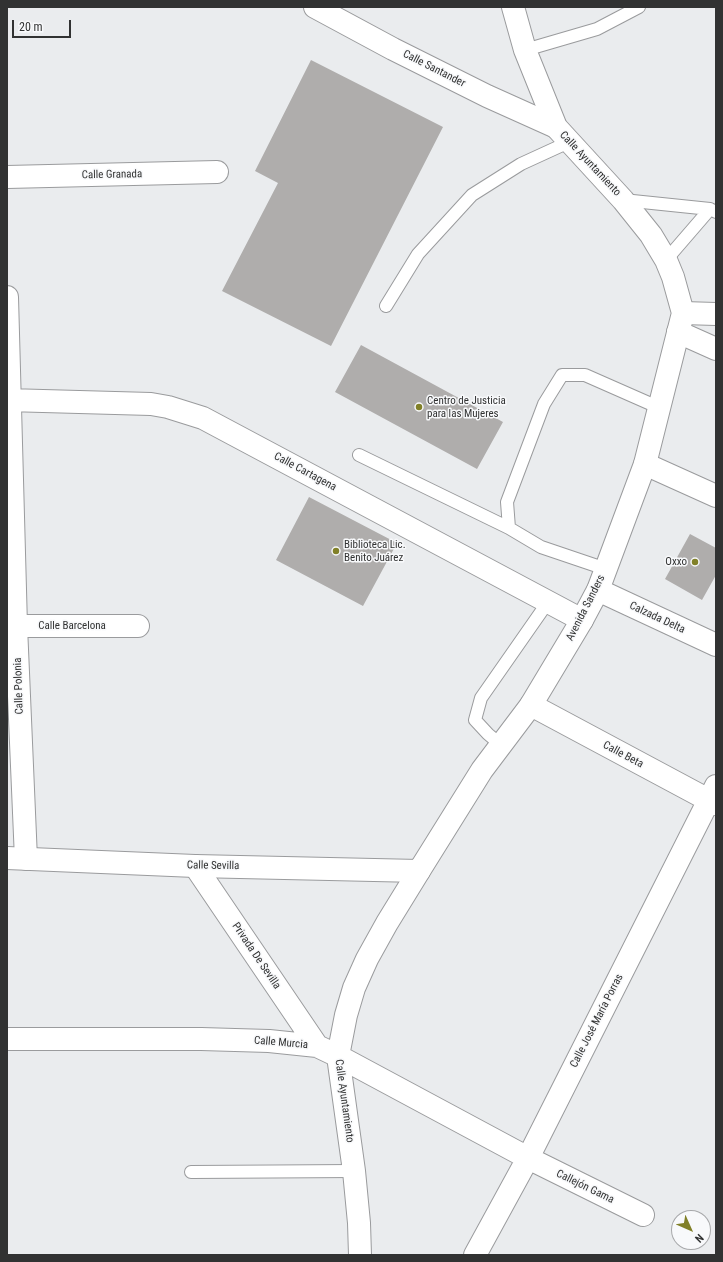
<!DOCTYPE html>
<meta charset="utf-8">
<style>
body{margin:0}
#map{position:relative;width:723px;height:1262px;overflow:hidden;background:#eaecee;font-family:"Roboto Condensed",sans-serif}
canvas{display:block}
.frame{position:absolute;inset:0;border:8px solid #313232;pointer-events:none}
.north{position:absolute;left:671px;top:1210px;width:40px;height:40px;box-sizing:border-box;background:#f8f9fb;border:1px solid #a8a9ab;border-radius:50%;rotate:135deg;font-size:11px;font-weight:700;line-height:16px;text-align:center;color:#313232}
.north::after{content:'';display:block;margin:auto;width:14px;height:18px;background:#818028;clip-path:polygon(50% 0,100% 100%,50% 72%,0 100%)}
.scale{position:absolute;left:12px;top:20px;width:59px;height:18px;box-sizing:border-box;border:2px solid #313232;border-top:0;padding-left:5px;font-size:12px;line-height:14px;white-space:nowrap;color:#313232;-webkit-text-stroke:3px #f8f9fb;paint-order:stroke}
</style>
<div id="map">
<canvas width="723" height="1262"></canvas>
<div class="frame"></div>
<div class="north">N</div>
<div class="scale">20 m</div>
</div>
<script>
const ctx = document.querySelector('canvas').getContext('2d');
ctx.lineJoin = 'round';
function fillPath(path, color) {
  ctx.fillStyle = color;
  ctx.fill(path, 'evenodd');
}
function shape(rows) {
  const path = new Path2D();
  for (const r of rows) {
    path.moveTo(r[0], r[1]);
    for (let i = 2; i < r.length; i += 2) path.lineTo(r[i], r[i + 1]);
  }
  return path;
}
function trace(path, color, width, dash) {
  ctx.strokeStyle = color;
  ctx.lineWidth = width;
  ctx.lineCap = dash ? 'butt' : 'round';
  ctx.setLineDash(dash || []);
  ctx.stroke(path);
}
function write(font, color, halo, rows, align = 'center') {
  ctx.font = font + ' "Roboto Condensed",sans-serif';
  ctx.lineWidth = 3;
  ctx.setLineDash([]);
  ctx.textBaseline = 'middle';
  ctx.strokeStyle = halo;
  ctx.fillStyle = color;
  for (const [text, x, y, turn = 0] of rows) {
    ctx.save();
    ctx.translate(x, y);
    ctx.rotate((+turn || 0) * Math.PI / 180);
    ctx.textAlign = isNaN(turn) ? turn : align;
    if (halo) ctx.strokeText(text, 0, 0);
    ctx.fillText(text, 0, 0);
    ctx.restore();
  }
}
const building = shape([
 [311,60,443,127,331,346,222,291,278,183,255,171],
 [361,345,503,422,477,469,335,392],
 [309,497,397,543,363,606,276,560],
 [690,534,716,548,716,575,702,600,665,579]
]);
const service = shape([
 [525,50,597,29,639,7],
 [623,200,710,209,716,212],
 [666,260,710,209],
 [386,306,418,254,472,195,521,164,569,142],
 [359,455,509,528],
 [606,569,541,547,509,528,507,502,544,404,562,375,585,375,660,408],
 [501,745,488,734,475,720,481,698,548,602],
 [191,1172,354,1171]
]);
const minor = shape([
 [315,7,393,49,487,96,556,127],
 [7,177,217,172],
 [7,297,16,626,26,859],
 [678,332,716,349],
 [7,400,151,404,168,407,203,418,582,620],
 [645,464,716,496],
 [598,590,716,645],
 [7,626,138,626],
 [531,705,716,804],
 [195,866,317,1046],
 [7,1039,201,1039,269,1041,317,1046,338,1056,528,1158,643,1215],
 [360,1255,359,1223,354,1171,338,1056,346,1015,354,988,367,959,387,923,419,871],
 [475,1255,528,1158,716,786]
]);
const tertiary = shape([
 [683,313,716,314]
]);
const secondary = shape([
 [7,858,195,866,419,871,482,770,531,705,582,620,598,590,645,464,683,313,673,277,666,260,651,235,623,200,556,127,525,50,513,7]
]);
const markers = [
 [419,407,4,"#818028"],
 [336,551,4,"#818028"],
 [695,562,4,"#818028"]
];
const streetNames = [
 ["Calle Santander",434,69,27],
 ["Calle Ayuntamiento",590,164,47],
 ["Calle Granada",112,175,-1],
 ["Calle Cartagena",305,472,28],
 ["Avenida Sanders",586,608,-63],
 ["Calzada Delta",657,618,25],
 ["Calle Barcelona",72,626],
 ["Calle Polonia",19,686,-92],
 ["Calle Beta",623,755,28],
 ["Calle Sevilla",213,866,1],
 ["Privada De Sevilla",256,956,56],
 ["Calle José María Porras",597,1021,-63],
 ["Calle Murcia",281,1043,5],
 ["Calle Ayuntamiento",344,1101,82],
 ["Callejón Gama",585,1187,26]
];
const poiNames = [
 ["Centro de Justicia",427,401],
 ["para las Mujeres",427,414],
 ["Biblioteca Lic.",344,545],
 ["Benito Juárez",344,558],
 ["Oxxo",687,562,"right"]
];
fillPath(building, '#afadac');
trace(service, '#9a9b9d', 14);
trace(minor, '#9a9b9d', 24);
trace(tertiary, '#9a9b9d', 24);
trace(secondary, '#9a9b9d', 24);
trace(service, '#fff', 12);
trace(minor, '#fff', 22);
trace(tertiary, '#fff', 22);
trace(secondary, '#fff', 22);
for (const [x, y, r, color] of markers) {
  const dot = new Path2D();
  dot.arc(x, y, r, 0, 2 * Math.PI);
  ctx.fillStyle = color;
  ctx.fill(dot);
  trace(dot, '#f8f9fb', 1.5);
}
write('11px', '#313232', '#f8f9fb', streetNames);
write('11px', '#313232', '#f8f9fb', poiNames, 'left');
</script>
